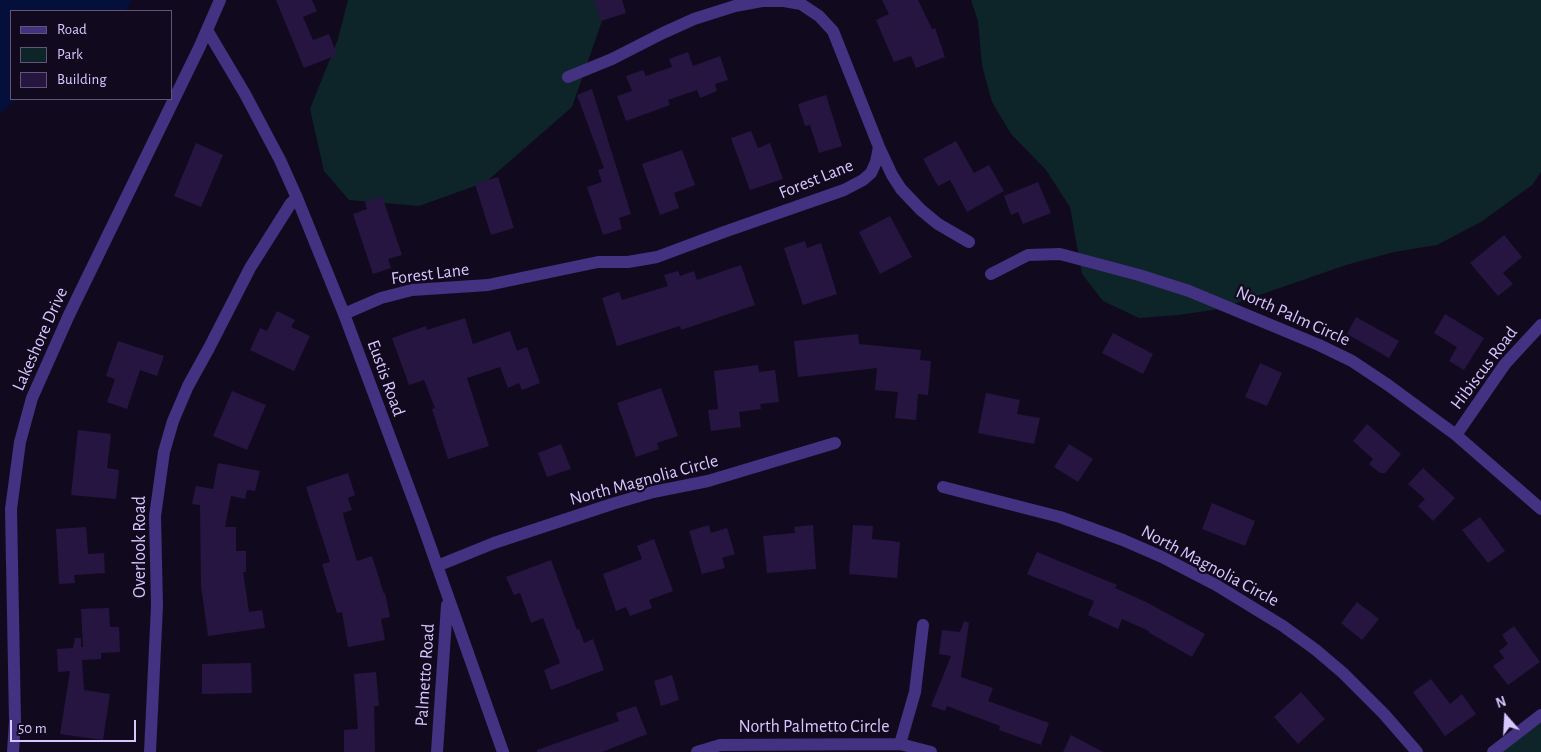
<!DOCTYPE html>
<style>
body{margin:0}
#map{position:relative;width:1541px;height:752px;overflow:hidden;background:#110a1e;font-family:"Alegreya Sans",sans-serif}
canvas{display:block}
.legend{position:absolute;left:10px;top:10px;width:162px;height:90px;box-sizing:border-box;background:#110a1e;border:1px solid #615678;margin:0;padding:6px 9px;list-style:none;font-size:15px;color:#d8c7ff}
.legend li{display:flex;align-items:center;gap:10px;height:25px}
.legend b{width:25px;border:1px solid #615678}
.north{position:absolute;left:1481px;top:692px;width:50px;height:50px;-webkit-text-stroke:4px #110a1e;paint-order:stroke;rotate:341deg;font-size:14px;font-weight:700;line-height:20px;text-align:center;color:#d8c7ff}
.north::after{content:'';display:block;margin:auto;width:18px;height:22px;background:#d8c7ff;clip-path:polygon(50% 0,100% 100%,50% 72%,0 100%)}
.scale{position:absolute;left:10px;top:720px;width:126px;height:22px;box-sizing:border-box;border:2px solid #d8c7ff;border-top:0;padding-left:6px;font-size:15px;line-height:18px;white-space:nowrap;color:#d8c7ff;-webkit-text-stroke:4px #110a1e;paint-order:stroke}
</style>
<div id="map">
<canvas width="1541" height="752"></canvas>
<ul class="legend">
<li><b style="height:6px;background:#433181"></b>Road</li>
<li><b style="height:14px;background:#0d2428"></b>Park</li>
<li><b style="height:14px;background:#261540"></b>Building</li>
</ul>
<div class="north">N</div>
<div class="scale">50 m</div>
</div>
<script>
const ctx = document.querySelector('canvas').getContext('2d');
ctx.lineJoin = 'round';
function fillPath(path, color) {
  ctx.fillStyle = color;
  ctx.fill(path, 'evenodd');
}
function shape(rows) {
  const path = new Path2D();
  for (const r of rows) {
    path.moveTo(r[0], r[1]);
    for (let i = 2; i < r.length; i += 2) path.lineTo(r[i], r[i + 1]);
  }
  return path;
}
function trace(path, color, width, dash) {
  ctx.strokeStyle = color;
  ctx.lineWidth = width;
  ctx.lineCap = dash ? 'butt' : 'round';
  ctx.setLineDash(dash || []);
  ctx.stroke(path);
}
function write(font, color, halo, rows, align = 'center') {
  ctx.font = font + ' "Alegreya Sans",sans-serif';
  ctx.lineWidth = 4.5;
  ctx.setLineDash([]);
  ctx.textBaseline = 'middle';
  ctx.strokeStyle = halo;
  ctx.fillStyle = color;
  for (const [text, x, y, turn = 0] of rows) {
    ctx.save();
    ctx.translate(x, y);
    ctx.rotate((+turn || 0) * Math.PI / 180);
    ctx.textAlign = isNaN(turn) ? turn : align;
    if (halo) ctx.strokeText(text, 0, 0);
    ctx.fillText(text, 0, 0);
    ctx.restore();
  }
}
const green = shape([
 [348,0,598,0,602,21,572,107,486,182,419,206,349,200,324,171,310,109,338,39],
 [971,0,1541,0,1541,172,1532,185,1481,222,1437,245,1394,252,1346,265,1219,309,1179,315,1139,318,1103,301,1082,274,1070,207,1046,170,1011,134,992,102,982,65,978,21],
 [1541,720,1541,752,1499,752]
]);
const water = shape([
 [0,0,132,0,125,11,11,11,11,99,17,99,0,113]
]);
const building = shape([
 [276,0,312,0,317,11,303,17,313,40,329,34,337,55,304,68],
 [594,0,622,0,626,13,601,21],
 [882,0,918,0,932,29,935,28,945,57,916,68,911,56,894,62,876,20,889,14],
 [688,52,693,66,720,56,728,80,715,84,717,91,700,98,697,90,668,100,670,105,626,121,617,96,632,91,626,76,643,70,646,76,672,67,669,59],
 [592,89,631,214,619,218,622,229,603,235,587,187,602,182,598,170,604,168,577,95],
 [826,95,842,146,819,153,810,125,805,126,798,104],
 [751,131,758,148,770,143,783,179,750,190,731,138],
 [956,141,974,173,989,165,1004,191,967,212,950,180,938,186,923,159],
 [196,143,223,155,201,207,174,196],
 [682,150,695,185,674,193,679,208,660,215,642,164],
 [498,177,514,228,491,235,475,184],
 [1038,182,1051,213,1023,224,1018,212,1011,215,1004,196],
 [382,196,402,255,388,259,391,268,373,274,353,214,367,209,365,202],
 [890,216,912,257,880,274,859,232],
 [1504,235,1522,257,1503,273,1513,284,1498,296,1470,263],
 [805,241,807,248,821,243,837,294,803,305,784,248],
 [741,265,755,305,681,330,680,326,617,346,602,298,619,292,622,300,668,286,664,275,678,271,680,276,694,271,697,280],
 [277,311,295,320,291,327,310,336,294,371,250,350,260,328,267,331],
 [1445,314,1484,338,1464,370,1449,361,1457,347,1434,333],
 [1356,317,1399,341,1389,358,1347,334],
 [465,318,473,344,510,331,517,351,527,347,540,383,522,390,519,383,508,388,500,367,467,378,489,446,448,459,432,409,435,408,424,380,409,385,392,338,426,326,427,330],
 [1113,333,1153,354,1143,374,1102,353],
 [858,334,859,344,921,350,920,360,931,361,928,395,918,394,916,420,895,418,898,392,875,390,877,368,798,377,794,341],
 [118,341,164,356,157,376,140,370,127,409,107,402,115,379,106,376],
 [1260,363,1282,373,1267,406,1245,397],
 [758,365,759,372,775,370,779,402,760,404,761,409,739,412,741,427,711,431,708,410,718,409,714,371],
 [661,388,678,436,657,443,659,449,636,457,617,403],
 [232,391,266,405,247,450,213,436],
 [986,393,1020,400,1017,414,1040,418,1034,444,978,433],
 [1367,424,1401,454,1385,473,1380,473,1369,464,1373,459,1353,441],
 [78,430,111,434,107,468,119,470,116,499,71,495],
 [561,444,571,469,547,477,538,453],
 [1069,444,1093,459,1078,482,1054,467],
 [218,463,260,471,255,491,247,490,245,499,231,496,225,527,236,527,236,551,246,551,246,572,243,572,249,612,262,610,265,628,208,636,201,586,200,505,192,504,196,486,213,489],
 [1423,468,1455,498,1433,521,1418,506,1425,499,1408,484],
 [348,473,355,495,348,498,352,510,343,513,345,522,357,561,372,556,384,594,385,593,390,617,381,619,385,640,348,647,342,612,337,613,322,564,330,562,306,487],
 [1212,503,1255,521,1245,546,1202,529],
 [1480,517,1505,551,1488,563,1462,530],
 [709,525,711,533,727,528,735,554,722,558,725,568,702,574,689,531],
 [813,525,816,569,767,573,763,536,795,533,794,527],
 [853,525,873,526,872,539,900,542,897,578,849,574],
 [86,527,88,554,104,553,105,573,74,575,75,583,59,584,56,529],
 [654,539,673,591,649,600,652,608,630,616,626,607,616,611,603,574,642,559,637,546],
 [1037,552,1117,585,1115,588,1146,602,1205,634,1192,657,1148,632,1149,631,1122,619,1118,629,1088,615,1094,601,1027,574],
 [551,560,577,630,579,629,584,643,593,639,604,670,551,690,544,670,560,663,543,618,531,623,520,593,514,595,506,577],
 [1357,602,1379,619,1362,640,1341,623],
 [109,608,110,627,119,627,120,652,101,653,101,659,82,660,84,690,110,694,103,740,60,734,70,671,58,672,57,649,73,648,75,638,81,638,81,647,83,647,81,609],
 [964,621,969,623,961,677,993,688,988,701,1049,723,1041,745,999,730,1000,726,947,706,945,711,931,706,951,656,939,654,942,630,960,632],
 [1514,626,1540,662,1508,685,1493,666,1504,658,1499,651,1508,644,1502,635],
 [251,663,252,693,202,694,202,664],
 [376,672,379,706,374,706,375,752,344,752,344,730,358,729,354,674],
 [672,675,679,700,661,706,654,681],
 [1431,679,1450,704,1462,694,1476,714,1445,736,1413,692],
 [1301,692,1325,719,1298,744,1274,717],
 [636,706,647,734,602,752,537,752,537,750,619,721,616,713],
 [1071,735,1103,752,1063,752]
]);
const minor = shape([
 [207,30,245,94,280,160,297,198,344,314,422,523,503,752],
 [879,147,892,175,901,189,921,210,938,224,969,242],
 [991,274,1028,255,1060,254,1139,275,1189,291,1319,345,1352,361,1388,385,1456,435,1541,509],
 [344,314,381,298,412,290,488,285,598,262,628,262,657,257,724,232,844,190,863,180,871,173,876,162,879,147,833,31,819,16,801,4,784,1,762,1,735,6,694,19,663,33,612,59,568,77],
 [1456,435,1505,364,1541,325],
 [943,487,1060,517,1123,540,1162,557,1216,585,1283,626,1316,650,1343,673,1384,714,1417,752],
 [437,566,494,543,612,504,653,492,708,481,835,443],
 [900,744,915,692,923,625],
 [13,752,15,721,11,509,20,442,32,398,69,315,200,46,220,0],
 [150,752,157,606,155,516,164,452,173,421,188,386,209,348,250,268,291,203,297,198],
 [437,752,447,605],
 [697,752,720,745,900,744,931,752],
 [1493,752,1541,715]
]);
const streetNames = [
 ["Forest Lane",816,179,-22],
 ["Forest Lane",430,274,-7],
 ["North Palm Circle",1293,316,24],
 ["Lakeshore Drive",40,339,-66],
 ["Hibiscus Road",1484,368,-53],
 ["Eustis Road",386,378,70],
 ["North Magnolia Circle",644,480,-15],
 ["Overlook Road",140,547,-90],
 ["North Magnolia Circle",1210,566,28],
 ["Palmetto Road",425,675,-86],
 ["North Palmetto Circle",814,727]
];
fillPath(green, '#0d2428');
fillPath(water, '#050f3c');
fillPath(building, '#261540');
trace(minor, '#433181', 12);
write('18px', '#d8c7ff', '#110a1e', streetNames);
</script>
